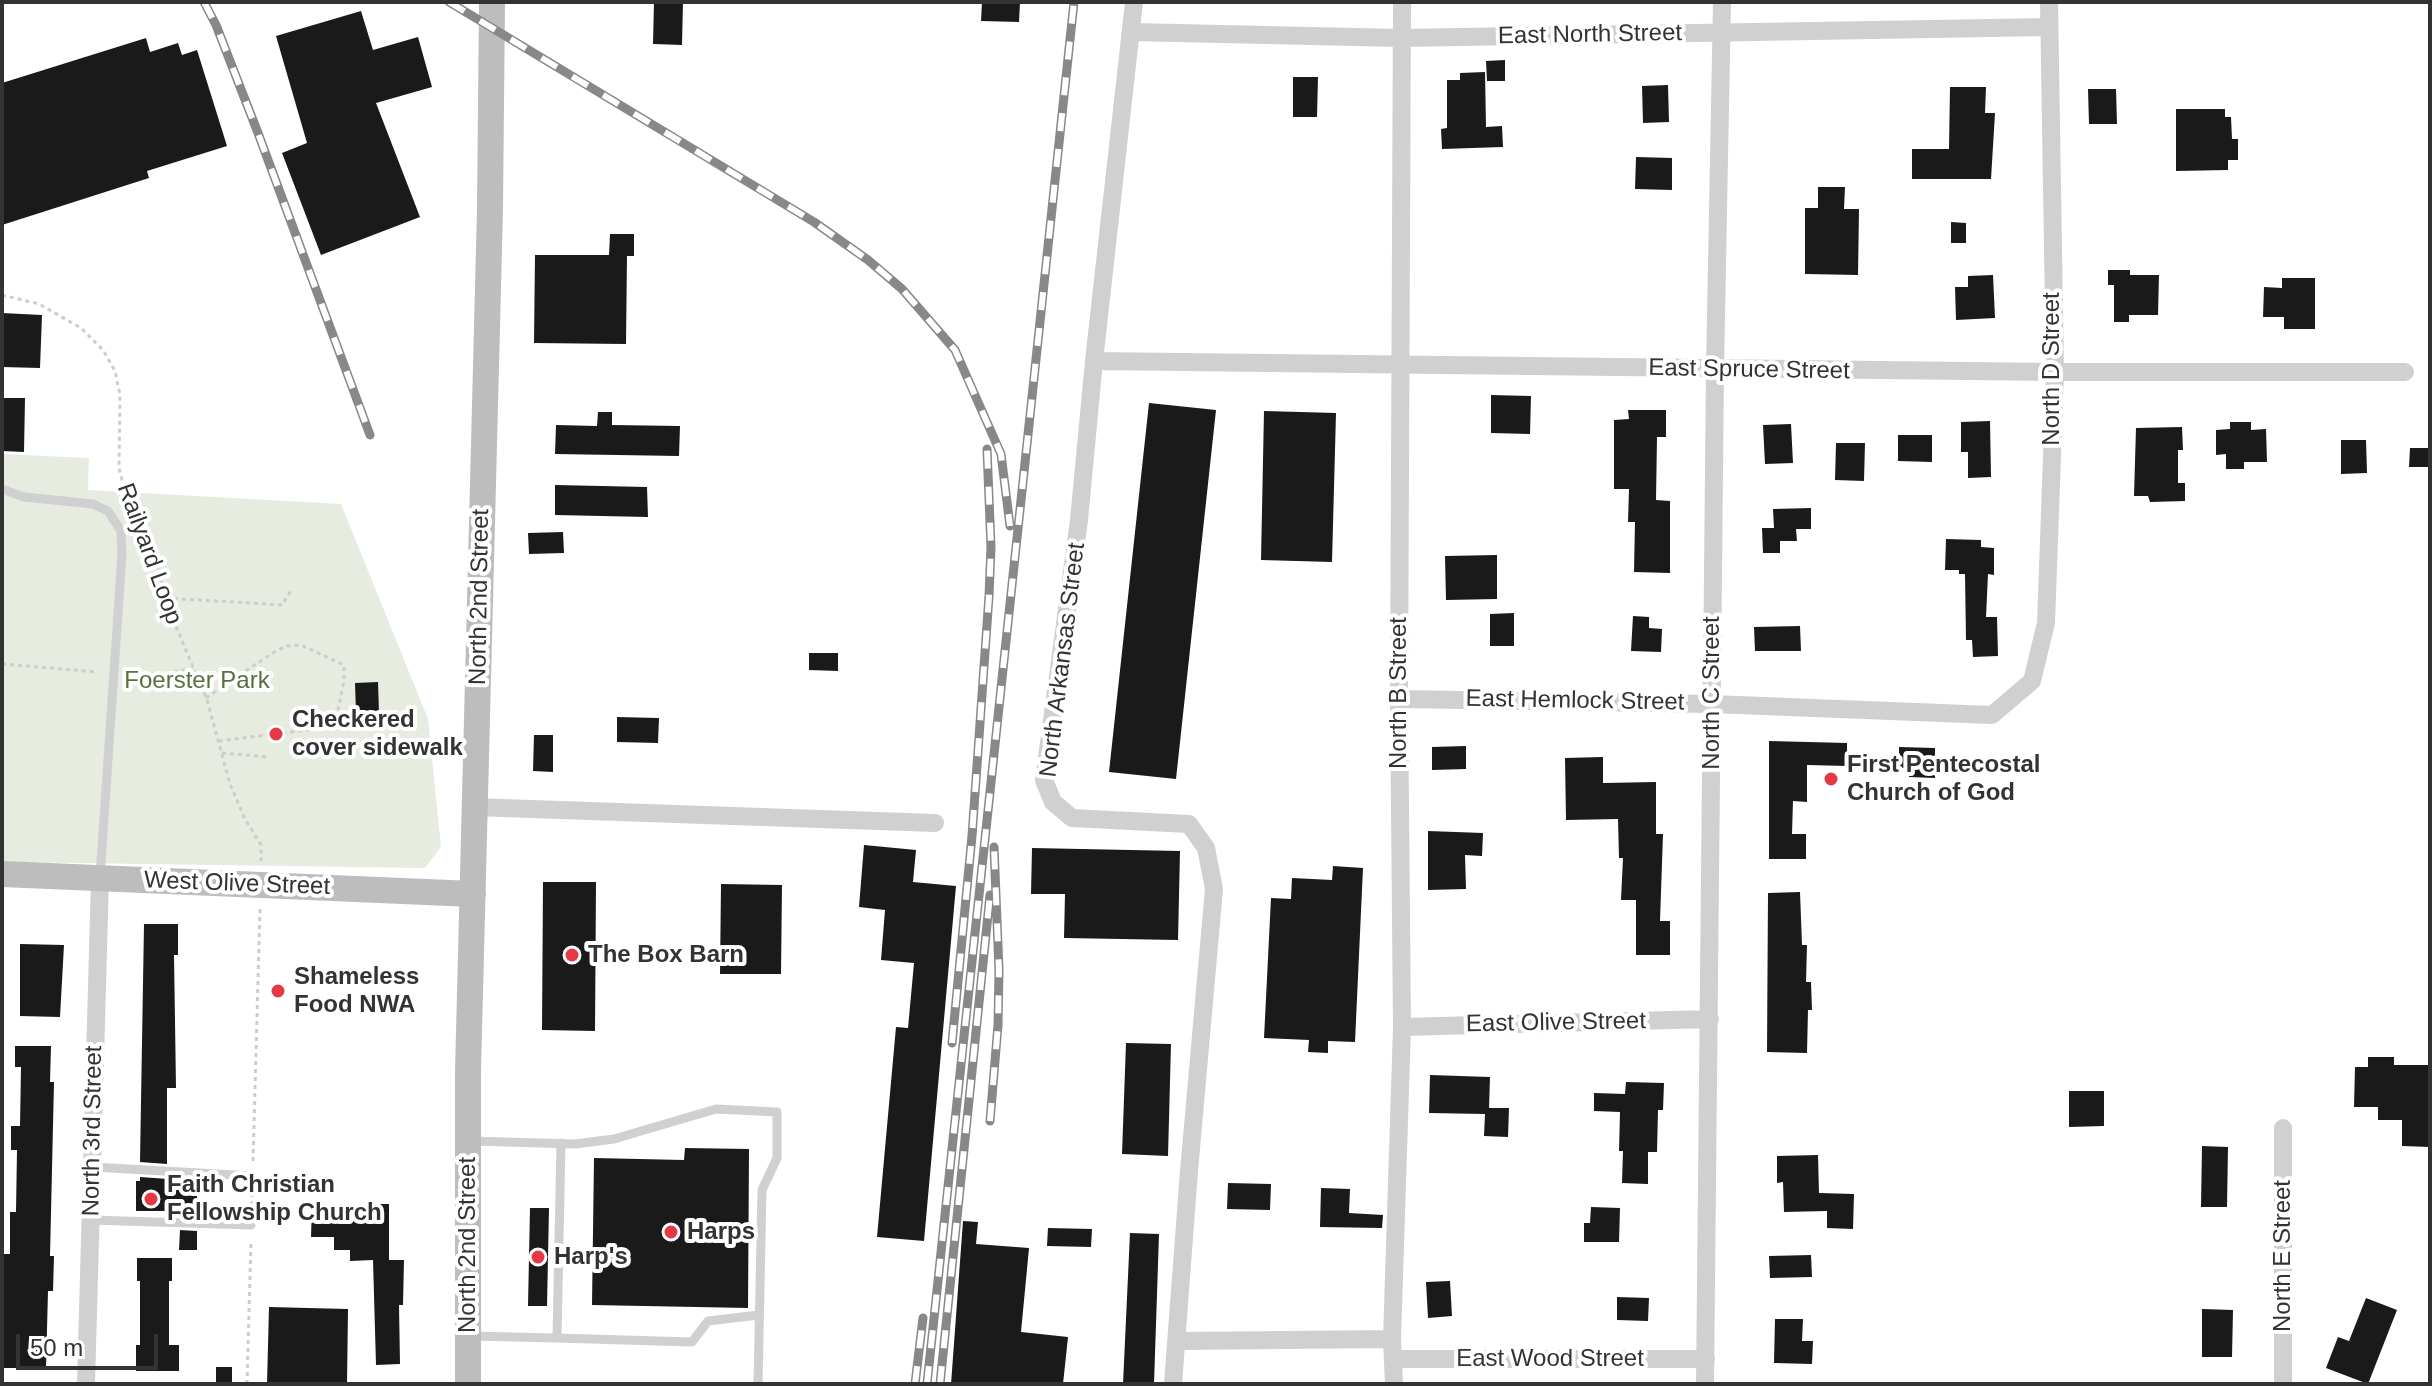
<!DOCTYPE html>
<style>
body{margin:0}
#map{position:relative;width:2432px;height:1386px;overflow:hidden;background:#fff;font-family:Arial,sans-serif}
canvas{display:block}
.frame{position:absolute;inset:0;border:4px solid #333;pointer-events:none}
.scale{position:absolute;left:16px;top:1334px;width:142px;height:36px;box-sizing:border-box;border:4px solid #333;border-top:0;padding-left:10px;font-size:24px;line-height:28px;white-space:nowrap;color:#333;-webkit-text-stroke:6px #fff;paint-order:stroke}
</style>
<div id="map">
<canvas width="2432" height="1386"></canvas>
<div class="frame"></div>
<div class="scale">50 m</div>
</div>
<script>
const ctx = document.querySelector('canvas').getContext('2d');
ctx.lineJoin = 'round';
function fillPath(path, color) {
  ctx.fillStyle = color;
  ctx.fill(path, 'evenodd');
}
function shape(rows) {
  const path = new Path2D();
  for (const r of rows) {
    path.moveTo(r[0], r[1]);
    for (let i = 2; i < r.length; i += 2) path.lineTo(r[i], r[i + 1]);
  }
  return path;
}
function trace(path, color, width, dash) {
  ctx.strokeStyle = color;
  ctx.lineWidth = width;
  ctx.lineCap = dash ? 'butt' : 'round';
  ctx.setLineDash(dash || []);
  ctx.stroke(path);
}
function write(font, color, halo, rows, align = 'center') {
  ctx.font = font + ' Arial,sans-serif';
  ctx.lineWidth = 8;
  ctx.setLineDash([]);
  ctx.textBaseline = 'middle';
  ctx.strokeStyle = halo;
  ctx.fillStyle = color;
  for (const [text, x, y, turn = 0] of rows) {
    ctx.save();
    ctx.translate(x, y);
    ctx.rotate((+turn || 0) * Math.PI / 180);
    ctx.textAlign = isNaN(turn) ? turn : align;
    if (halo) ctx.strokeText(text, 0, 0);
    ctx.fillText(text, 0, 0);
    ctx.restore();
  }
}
const green = shape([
 [2,454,89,458,88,490,341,504,428,719,441,847,425,868,2,862]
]);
const building = shape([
 [654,2,683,2,682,45,653,44],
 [982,2,1020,2,1019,22,981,21],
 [361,11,373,50,418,37,432,87,376,103,420,217,321,255,282,153,307,143,276,36],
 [146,38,150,52,178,43,182,55,197,50,227,146,147,171,149,178,2,225,2,83],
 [1505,60,1505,81,1487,81,1486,61],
 [1485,72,1486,127,1502,126,1503,147,1442,149,1441,129,1447,128,1447,80,1460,80,1460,73],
 [1293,77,1318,77,1317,117,1293,117],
 [1668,85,1669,122,1643,123,1642,86],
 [1950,87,1986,87,1985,113,1995,113,1991,179,1912,179,1912,149,1949,149],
 [2088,89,2116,89,2117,124,2089,124],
 [2176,109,2225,109,2225,117,2231,117,2232,139,2238,139,2238,160,2228,160,2228,170,2176,171],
 [1636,157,1672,158,1672,190,1635,189],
 [1818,187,1845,187,1844,209,1859,209,1858,275,1805,274,1805,208,1818,208],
 [1951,222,1966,223,1966,243,1951,243],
 [610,234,634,234,634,256,627,256,626,344,534,343,535,255,609,255],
 [2108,270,2130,270,2130,275,2159,275,2158,315,2129,315,2129,322,2114,322,2114,285,2108,285],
 [1993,275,1995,318,1956,320,1955,287,1968,287,1968,276],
 [2282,278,2315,278,2315,329,2284,329,2284,317,2263,317,2264,287,2282,288],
 [2,313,42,315,40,368,2,367],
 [1491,395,1531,396,1530,434,1491,433],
 [2,398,25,398,24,452,2,451],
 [1149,403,1216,410,1176,779,1109,772],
 [1628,410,1666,410,1666,437,1657,437,1656,500,1670,501,1670,573,1634,572,1635,522,1628,522,1629,489,1614,489,1614,420,1629,419],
 [1264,411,1336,413,1332,562,1261,560],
 [598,412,612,412,612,425,680,426,679,456,555,454,556,425,597,426],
 [1990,421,1991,477,1968,478,1968,452,1961,452,1961,422],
 [2230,422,2251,422,2251,430,2266,429,2267,462,2244,462,2244,469,2226,469,2226,454,2216,455,2216,430,2230,429],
 [1791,424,1793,463,1765,464,1763,425],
 [2182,427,2183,450,2178,450,2178,483,2185,483,2185,501,2150,502,2148,496,2134,496,2136,428],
 [1898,435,1932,435,1932,462,1898,461],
 [2341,440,2366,440,2367,473,2341,474],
 [1836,443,1865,443,1864,481,1835,480],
 [2410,448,2430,448,2430,467,2409,467],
 [555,485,647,487,648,517,555,515],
 [1811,508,1811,529,1796,529,1797,541,1780,541,1780,553,1763,553,1762,528,1774,528,1773,509],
 [563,532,564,553,529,554,528,533],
 [1946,539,1981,540,1981,547,1994,548,1994,575,1988,574,1986,617,1997,617,1998,656,1973,657,1972,640,1966,640,1965,574,1959,574,1959,570,1945,570],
 [1497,555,1497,599,1446,600,1445,556],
 [1514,613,1514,646,1490,646,1490,614],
 [1633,616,1649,617,1649,628,1662,629,1661,652,1631,651],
 [1800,626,1801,651,1755,651,1754,627],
 [809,653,838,653,838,671,809,670],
 [378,682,379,713,356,713,355,683],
 [617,717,659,718,658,743,617,742],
 [534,735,553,735,553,772,533,771],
 [1769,741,1847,743,1847,766,1807,765,1807,802,1793,801,1792,834,1806,834,1806,859,1769,859],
 [1466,746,1466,769,1432,770,1432,747],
 [1899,747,1935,748,1935,778,1909,777,1909,768,1899,768],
 [1603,757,1603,783,1656,782,1656,834,1663,834,1660,921,1670,921,1670,955,1636,955,1636,900,1621,900,1623,858,1619,858,1618,819,1566,820,1565,758],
 [1428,831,1483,833,1482,856,1465,855,1466,889,1428,890],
 [864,845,916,850,913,882,956,886,924,1241,877,1237,896,1027,908,1028,914,963,881,960,885,910,859,907],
 [1032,848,1180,851,1178,940,1064,938,1065,894,1031,894],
 [1333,866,1363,868,1355,1042,1328,1041,1328,1053,1308,1052,1309,1040,1264,1038,1271,898,1291,899,1292,878,1332,880],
 [543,882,596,882,595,1031,542,1030],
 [721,884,782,885,781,974,720,974],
 [1800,892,1802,945,1807,945,1806,982,1811,982,1812,1010,1808,1010,1807,1053,1767,1052,1768,893],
 [144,924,178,924,178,955,174,955,176,1088,167,1088,167,1164,140,1162],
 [20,944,64,945,60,1017,20,1016],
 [1126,1043,1171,1044,1168,1156,1122,1154],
 [15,1046,51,1046,50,1082,54,1082,50,1256,54,1256,53,1291,48,1291,46,1368,2,1368,2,1254,10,1254,10,1212,16,1212,17,1150,11,1150,11,1126,20,1126,21,1067,15,1067],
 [2368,1057,2394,1057,2394,1065,2430,1065,2430,1147,2402,1146,2402,1120,2378,1120,2378,1107,2354,1107,2355,1067,2368,1067],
 [1430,1075,1490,1077,1489,1108,1509,1108,1508,1137,1484,1136,1485,1114,1429,1113],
 [1626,1082,1664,1083,1663,1110,1658,1110,1657,1152,1648,1152,1648,1184,1622,1183,1623,1151,1619,1151,1620,1112,1594,1111,1594,1093,1625,1094],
 [2069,1091,2104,1091,2104,1126,2069,1127],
 [2202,1146,2228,1147,2227,1207,2201,1207],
 [685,1148,749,1149,748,1308,592,1305,594,1158,684,1160],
 [1818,1155,1819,1193,1854,1194,1853,1229,1827,1228,1827,1211,1784,1212,1783,1182,1777,1183,1777,1156],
 [140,1177,197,1181,197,1216,180,1215,181,1211,136,1211,136,1181,140,1181],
 [1228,1183,1271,1184,1270,1210,1227,1209],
 [1321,1188,1350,1189,1349,1213,1383,1215,1382,1228,1320,1227],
 [312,1204,389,1204,389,1260,404,1260,403,1305,399,1305,400,1364,376,1365,373,1260,350,1261,350,1250,334,1250,334,1237,311,1237],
 [1591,1207,1620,1208,1619,1242,1584,1242,1584,1223,1590,1223],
 [530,1208,549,1208,547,1306,528,1306],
 [963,1221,978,1222,976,1244,1029,1248,1021,1332,1068,1337,1063,1384,951,1384],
 [1048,1228,1092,1229,1091,1247,1047,1246],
 [180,1230,197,1231,197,1250,179,1250],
 [1130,1233,1159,1234,1154,1384,1123,1384],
 [1811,1255,1812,1277,1770,1278,1769,1256],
 [137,1258,172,1258,172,1281,169,1281,169,1345,179,1345,179,1371,136,1371,136,1345,140,1345,140,1281,137,1281],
 [1450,1281,1452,1316,1428,1318,1426,1282],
 [1617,1297,1649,1298,1648,1321,1617,1320],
 [2366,1298,2397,1310,2368,1384,2326,1368,2338,1337,2349,1341],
 [269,1307,348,1309,347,1384,267,1384],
 [2202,1309,2233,1310,2232,1357,2202,1357],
 [1775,1319,1803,1319,1802,1341,1813,1341,1812,1364,1774,1363],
 [216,1367,232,1367,232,1384,216,1384]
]);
const path = shape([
 [2,295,39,304,81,328,103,350,115,371,120,395,119,468,122,480,156,561,169,610,207,700,230,784,245,819,261,845,261,861],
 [166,598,282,605,292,589],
 [2,664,98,672],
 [126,674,144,675,194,669],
 [206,698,271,654,286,646,301,645,344,665,344,681,338,710,323,728,219,741],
 [222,753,269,757],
 [253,1161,260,908],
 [252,1213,252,1188],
 [247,1384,251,1240]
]);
const lane = shape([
 [2,489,24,497,93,504,108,511,121,531,122,554,100,877],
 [471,1141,575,1144,614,1139,716,1109,777,1112,777,1158,762,1190,758,1384],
 [92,1167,253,1176],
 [91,1220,251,1225],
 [471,1336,557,1338,561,1143],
 [557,1338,692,1342,708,1321,759,1315]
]);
const street = shape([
 [1134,2,1094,361,1079,520,1044,780,1053,802,1072,818,1189,824,1206,848,1214,889,1189,1171,1173,1384],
 [1132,32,1401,38,2049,27],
 [1094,361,2055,372,2405,372],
 [1399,699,1712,704,1992,715,2032,681,2046,623,2055,372,2049,2],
 [474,807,935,823],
 [1402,1027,1710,1019],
 [2283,1128,2283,1384],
 [1177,1341,1392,1339],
 [1394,1359,1706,1359],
 [86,1384,100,878],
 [1394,1384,1392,1339,1402,1027,1399,699,1402,2],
 [1705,1384,1715,369,1722,2]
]);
const secondary = shape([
 [2,874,473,894],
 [468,1384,468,1071,490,209,492,2]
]);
const rail = shape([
 [204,2,216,25,258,133,370,435],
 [449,2,814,222,868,260,902,289,955,350,1001,454,1010,526],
 [952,1043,972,836,989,596,991,547,987,449],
 [990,1121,998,1025,999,970,994,847],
 [915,1384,923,1318],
 [927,1384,1074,2],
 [940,1384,990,895]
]);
const markers = [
 [276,734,8,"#e63946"],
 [1831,779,8,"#e63946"],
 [572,955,8,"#e63946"],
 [278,991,8,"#e63946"],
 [151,1199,8,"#e63946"],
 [671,1232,8,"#e63946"],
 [538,1257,8,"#e63946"]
];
const streetNames = [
 ["East North Street",1590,35,-1],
 ["North D Street",2052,369,-90],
 ["East Spruce Street",1749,370,1],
 ["Railyard Loop",149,554,70],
 ["North 2nd Street",480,597,-89],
 ["North Arkansas Street",1063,660,-83],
 ["North B Street",1399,693,-90],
 ["North C Street",1712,693,-90],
 ["East Hemlock Street",1575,701,1],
 ["West Olive Street",237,884,2],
 ["East Olive Street",1556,1023,-1],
 ["North 3rd Street",93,1131,-89],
 ["North 2nd Street",468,1245,-90],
 ["North E Street",2283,1256,-90],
 ["East Wood Street",1550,1359]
];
const parkNames = [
 ["Foerster Park",197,681]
];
const poiNames = [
 ["Checkered",292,720],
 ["cover sidewalk",292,748],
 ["First Pentecostal",1847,765],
 ["Church of God",1847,793],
 ["The Box Barn",588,955],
 ["Shameless",294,977],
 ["Food NWA",294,1005],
 ["Faith Christian",167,1185],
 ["Fellowship Church",167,1213],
 ["Harps",687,1232],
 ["Harp's",554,1257]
];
fillPath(green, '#e6ecdf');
fillPath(building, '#1a1a1a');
trace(path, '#cdcdcd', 3, [4, 4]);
trace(lane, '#d0d0d0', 9);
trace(street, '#d0d0d0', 18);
trace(secondary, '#bdbdbd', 26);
trace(rail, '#888', 9);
trace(rail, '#fff', 6, [18]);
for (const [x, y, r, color] of markers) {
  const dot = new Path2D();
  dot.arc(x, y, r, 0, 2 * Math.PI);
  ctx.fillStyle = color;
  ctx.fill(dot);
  trace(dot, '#fff', 3);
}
write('24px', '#333', '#fff', streetNames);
write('24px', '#56703f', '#fff', parkNames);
write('bold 24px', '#333', '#fff', poiNames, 'left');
</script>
